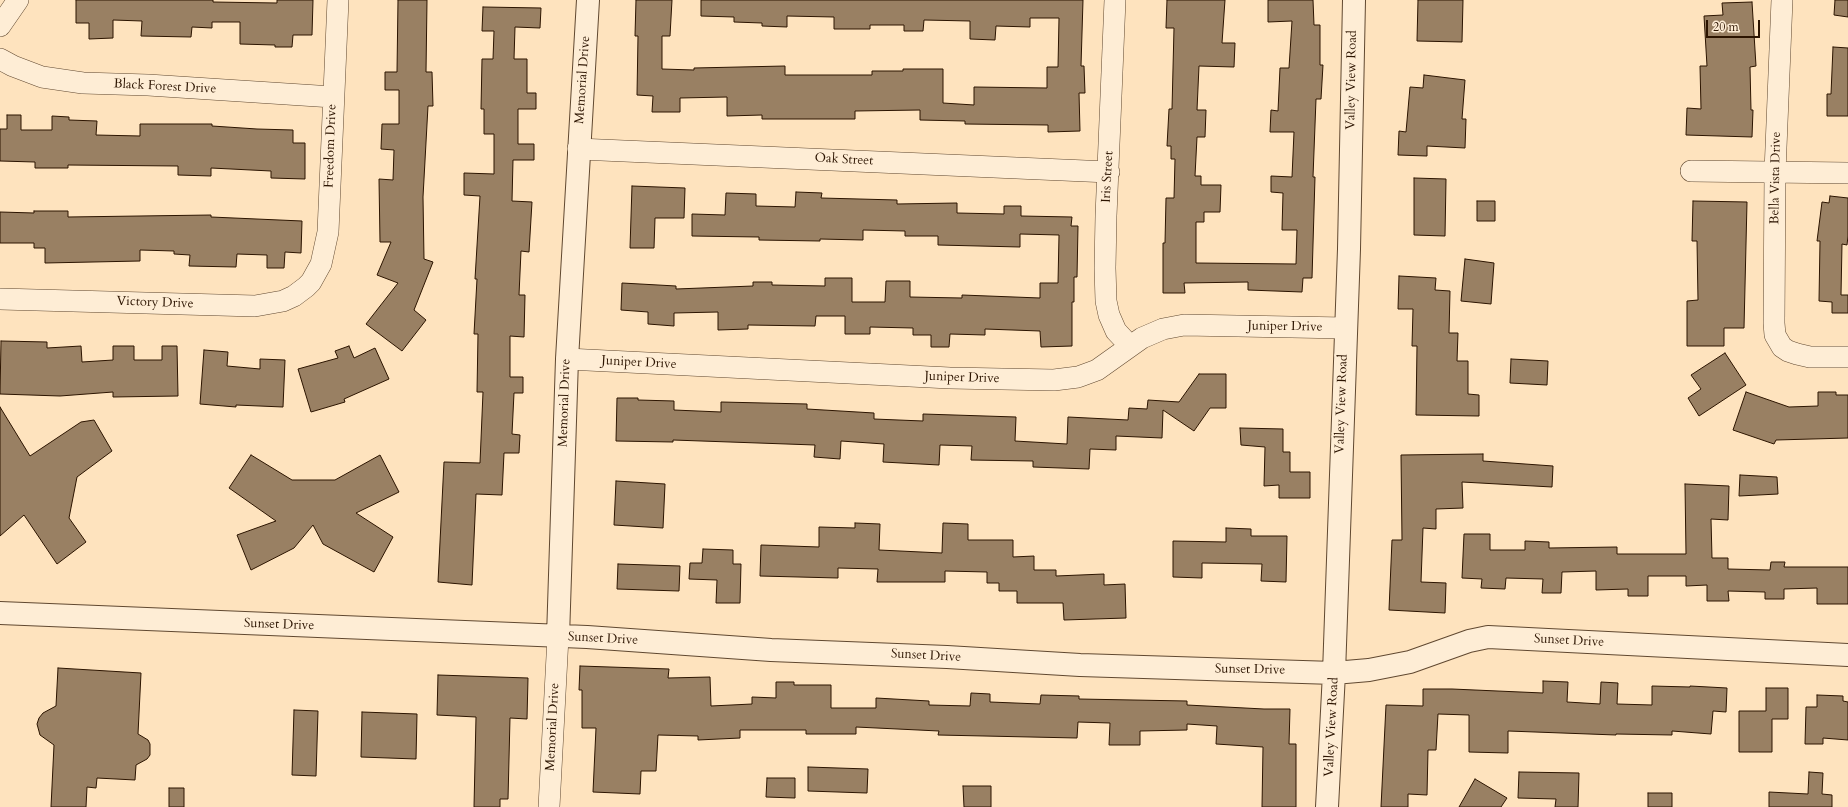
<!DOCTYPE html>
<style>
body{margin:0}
#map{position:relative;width:1848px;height:807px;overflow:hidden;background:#fee3be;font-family:Cardo,serif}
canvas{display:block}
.scale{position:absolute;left:1706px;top:20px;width:54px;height:18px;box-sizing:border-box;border:2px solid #2c1400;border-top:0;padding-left:5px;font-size:12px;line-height:14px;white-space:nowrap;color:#2c1400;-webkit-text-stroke:3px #feedd5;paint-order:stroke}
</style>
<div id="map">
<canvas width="1848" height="807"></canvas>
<div class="scale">20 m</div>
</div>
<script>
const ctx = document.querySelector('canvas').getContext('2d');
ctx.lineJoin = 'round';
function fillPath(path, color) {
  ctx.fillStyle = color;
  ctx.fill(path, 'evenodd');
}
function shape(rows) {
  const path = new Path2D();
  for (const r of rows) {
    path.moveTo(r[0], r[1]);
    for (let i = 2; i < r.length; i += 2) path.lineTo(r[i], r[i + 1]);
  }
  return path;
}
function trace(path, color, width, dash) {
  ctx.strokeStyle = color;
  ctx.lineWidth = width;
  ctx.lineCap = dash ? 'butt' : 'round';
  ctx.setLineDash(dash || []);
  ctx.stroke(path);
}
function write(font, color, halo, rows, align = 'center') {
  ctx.font = font + ' Cardo,serif';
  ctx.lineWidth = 4;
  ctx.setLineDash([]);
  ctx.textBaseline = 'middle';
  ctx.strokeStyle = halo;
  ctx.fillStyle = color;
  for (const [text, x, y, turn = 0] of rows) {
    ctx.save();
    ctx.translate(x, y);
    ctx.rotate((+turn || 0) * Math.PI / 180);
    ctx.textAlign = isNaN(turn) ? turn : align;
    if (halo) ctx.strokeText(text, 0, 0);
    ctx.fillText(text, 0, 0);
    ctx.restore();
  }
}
const building = shape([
 [76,0,213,0,213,2,277,3,277,0,313,0,312,35,293,35,292,47,275,47,275,45,240,44,240,22,212,22,212,28,192,27,191,37,141,36,142,21,113,20,113,38,89,39,89,23,76,23,76,0],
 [398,0,427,0,426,72,432,72,433,106,428,106,423,197,424,259,433,262,414,310,426,320,402,351,366,324,398,283,377,275,391,242,380,242,379,179,393,180,394,150,381,149,382,124,399,124,399,90,385,90,385,72,397,72,398,0],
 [636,0,672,0,670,36,662,36,662,69,694,70,694,68,785,66,785,75,872,75,872,71,903,71,903,69,943,69,943,103,974,105,974,87,1047,88,1047,67,1058,67,1059,18,1030,18,1030,27,996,26,995,40,970,39,970,21,924,20,923,31,904,31,904,25,870,25,870,29,834,29,834,17,787,16,787,27,762,26,762,23,734,22,734,17,701,16,701,0,1083,0,1081,66,1084,66,1085,93,1079,93,1080,131,1048,132,1048,125,965,124,965,121,920,120,920,110,855,111,855,119,762,119,762,115,727,116,727,97,680,98,680,112,652,112,653,96,637,95,638,36,635,36,636,0],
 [1167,0,1225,0,1222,43,1235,43,1234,67,1199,66,1197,110,1206,110,1205,137,1197,137,1195,176,1201,176,1201,185,1221,185,1220,212,1204,212,1204,222,1196,222,1196,263,1296,264,1297,230,1282,230,1283,193,1271,192,1271,176,1292,177,1294,132,1270,132,1271,110,1278,111,1280,68,1289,68,1292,21,1268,22,1268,0,1313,0,1314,25,1320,25,1320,65,1323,65,1321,99,1316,99,1313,177,1315,177,1312,278,1303,278,1302,292,1248,290,1248,282,1184,283,1185,293,1163,293,1163,243,1165,243,1166,198,1174,198,1175,159,1171,159,1171,146,1167,146,1169,109,1172,109,1174,28,1166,28,1167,0],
 [1418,0,1463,0,1462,42,1417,41,1418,0],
 [1835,0,1848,0,1848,17,1834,15,1835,0],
 [1752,2,1756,66,1750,67,1751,110,1753,110,1752,137,1686,135,1687,108,1701,109,1700,66,1707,66,1704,16,1723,15,1722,3,1752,2],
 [483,7,541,8,540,28,515,27,514,59,527,59,527,93,536,93,536,109,518,109,518,144,534,144,534,160,513,160,512,201,532,202,529,252,521,251,519,295,525,295,524,337,510,336,510,377,523,377,523,393,514,393,512,434,520,435,519,453,504,453,502,495,476,494,472,585,438,582,444,462,480,463,483,392,477,392,478,334,474,334,477,279,475,279,480,196,464,195,464,173,494,174,494,134,484,134,484,109,481,109,482,59,493,59,494,31,482,31,483,7],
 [1833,47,1848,48,1848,116,1827,116,1827,94,1831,94,1833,47],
 [1424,75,1465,80,1462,119,1466,119,1465,148,1427,146,1427,156,1398,155,1399,131,1406,132,1410,87,1423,88,1424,75],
 [7,115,21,115,21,130,52,130,52,116,69,117,69,120,97,121,96,135,140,136,140,124,212,124,212,126,257,129,293,130,293,143,305,143,305,179,271,178,271,171,211,168,211,176,178,175,178,166,68,165,68,168,35,168,35,162,0,161,0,129,7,129,7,115],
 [1414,178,1446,179,1445,236,1414,235,1414,178],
 [632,186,685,188,684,218,655,218,654,248,630,248,632,186],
 [796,192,822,193,821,198,897,200,897,204,957,203,957,213,1004,214,1004,206,1021,206,1021,216,1072,217,1071,226,1078,226,1077,277,1074,277,1074,302,1072,302,1072,346,1041,347,1040,331,985,329,985,335,950,334,949,347,931,347,931,335,913,335,913,328,870,327,870,334,845,334,845,316,816,316,815,326,748,325,748,329,718,330,718,312,674,313,674,326,648,324,648,312,621,310,622,283,676,286,676,289,753,286,753,282,772,282,772,285,825,286,825,278,852,278,852,302,885,302,886,281,910,281,910,297,962,298,962,295,1040,298,1040,283,1058,283,1059,235,1020,234,1020,247,938,245,938,236,905,236,905,231,863,230,863,240,820,239,820,241,759,240,759,237,692,236,692,214,725,215,726,193,756,194,756,206,795,207,796,192],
 [1830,196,1848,198,1848,236,1847,245,1842,244,1841,295,1848,295,1848,313,1832,313,1832,302,1819,301,1820,241,1817,241,1822,202,1829,203,1830,196],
 [1477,201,1495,201,1495,221,1477,221,1477,201],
 [1693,201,1747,202,1744,328,1724,328,1724,346,1687,346,1687,301,1698,300,1697,241,1692,241,1693,201],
 [34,211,68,211,68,217,211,215,211,217,302,221,301,253,285,252,284,268,267,268,267,255,237,254,236,267,189,266,190,255,174,254,174,251,140,250,140,261,45,263,45,248,34,248,34,243,0,243,0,212,34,213,34,211],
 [1465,259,1494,263,1491,304,1461,301,1465,259],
 [1399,276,1436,278,1435,290,1450,291,1449,333,1458,333,1457,361,1468,361,1468,394,1479,395,1479,416,1416,415,1417,346,1412,346,1413,309,1398,309,1399,276],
 [1,341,47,342,47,348,81,346,82,362,113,360,113,346,134,346,134,360,162,360,162,346,177,346,178,396,113,397,113,392,60,396,0,394,1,341],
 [349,346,354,358,375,348,389,379,344,399,345,402,311,412,298,369,338,358,335,351,349,346],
 [204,350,228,352,227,366,260,369,260,359,285,360,283,407,236,405,236,407,200,404,204,350],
 [1725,353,1746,385,1699,416,1688,398,1701,389,1691,375,1725,353],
 [1511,359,1548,361,1547,385,1510,383,1511,359],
 [1199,374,1226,374,1226,408,1210,408,1194,431,1163,410,1162,438,1116,436,1116,450,1090,449,1089,469,1033,467,1033,461,971,460,972,446,940,445,939,465,883,462,884,444,841,441,840,459,814,457,815,445,673,440,673,442,616,441,617,398,638,398,638,400,674,401,674,410,721,412,721,402,807,404,807,409,874,413,874,419,923,421,923,414,1016,417,1015,441,1067,444,1068,417,1128,420,1129,408,1147,409,1148,400,1179,402,1199,374],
 [1746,392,1789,407,1818,406,1818,392,1836,392,1836,395,1848,395,1848,438,1776,440,1774,444,1733,430,1746,392],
 [0,407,30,456,81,422,94,420,112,451,77,477,69,518,86,542,57,564,24,515,0,536,0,407],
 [1240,428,1283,429,1283,452,1290,452,1290,472,1310,472,1310,498,1279,498,1279,485,1264,486,1265,447,1241,445,1240,428],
 [1483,454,1483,461,1553,466,1552,487,1462,482,1463,508,1436,509,1436,529,1423,528,1421,582,1446,583,1445,613,1389,610,1392,540,1402,540,1401,455,1483,454],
 [251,455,292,480,335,480,380,455,399,492,356,513,393,537,374,572,323,544,313,525,294,548,251,570,237,535,276,521,229,488,251,455],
 [1740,475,1777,477,1778,494,1739,496,1740,475],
 [616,481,665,484,663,528,614,525,616,481],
 [1685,484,1729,486,1728,520,1711,519,1712,558,1728,558,1728,569,1770,570,1771,562,1785,562,1784,567,1848,567,1848,604,1817,604,1817,588,1784,589,1784,599,1765,599,1765,592,1728,591,1729,601,1707,601,1707,585,1686,586,1686,576,1648,576,1648,596,1628,596,1628,589,1596,590,1596,571,1562,572,1561,593,1542,593,1543,579,1506,578,1505,589,1481,588,1482,579,1462,578,1464,534,1490,534,1490,550,1525,550,1525,541,1549,542,1549,548,1617,547,1617,554,1686,554,1685,484],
 [855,523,880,524,879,550,942,553,943,523,968,524,968,540,1013,540,1013,557,1034,556,1034,570,1056,570,1056,576,1104,574,1104,585,1125,584,1126,618,1064,620,1063,603,1017,603,1017,591,999,591,999,583,987,583,987,572,945,571,945,582,877,582,878,569,838,568,838,578,760,576,761,545,819,547,819,527,855,528,855,523],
 [1226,528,1251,529,1251,536,1287,536,1286,582,1261,581,1262,564,1202,563,1202,578,1173,577,1173,541,1226,542,1226,528],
 [703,549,733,550,733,564,741,564,740,603,716,603,717,580,689,579,690,563,702,563,703,549],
 [618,564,680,566,679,591,617,589,618,564],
 [580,666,669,669,668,678,710,677,711,706,752,704,752,697,776,698,776,682,794,682,794,685,831,685,831,708,876,708,876,698,929,701,929,705,970,706,971,693,990,694,990,702,1040,704,1041,695,1079,696,1079,699,1187,701,1187,705,1264,709,1290,709,1289,744,1296,744,1296,807,1262,807,1263,747,1216,744,1217,726,1187,724,1187,730,1140,731,1140,745,1109,745,1110,723,1078,722,1077,738,938,735,939,731,856,727,856,734,806,734,806,730,740,730,740,738,698,740,698,736,658,735,656,771,641,771,640,794,593,792,596,728,582,728,582,690,579,690,580,666],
 [58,668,141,673,138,734,148,740,150,744,150,755,147,759,136,765,135,780,97,778,96,788,87,787,86,807,51,807,54,745,40,735,37,724,39,718,43,713,56,706,58,668],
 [438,675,528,678,527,719,510,718,508,799,500,799,500,807,474,807,476,717,437,715,438,675],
 [1543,681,1568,682,1567,702,1600,704,1601,682,1618,683,1617,704,1652,705,1652,686,1690,687,1690,686,1727,688,1726,712,1713,711,1711,734,1672,731,1672,735,1616,734,1616,735,1508,731,1508,753,1469,752,1469,715,1438,714,1436,750,1428,750,1427,795,1408,794,1408,807,1381,807,1386,705,1423,706,1423,689,1452,689,1543,693,1543,681],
 [1766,688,1788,688,1788,719,1772,719,1772,752,1739,752,1739,711,1766,711,1766,688],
 [1817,695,1843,696,1843,701,1848,702,1848,740,1823,738,1823,744,1805,744,1806,707,1817,707,1817,695],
 [294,710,318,711,316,776,292,775,294,710],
 [362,712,417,714,416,759,361,757,362,712],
 [808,767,868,769,867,793,808,791,808,767],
 [1519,772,1579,773,1578,807,1555,807,1556,799,1518,798,1519,772],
 [1809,772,1823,773,1822,794,1832,795,1832,807,1769,807,1769,792,1808,794,1809,772],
 [767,778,795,778,795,798,766,797,767,778],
 [1475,779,1507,798,1501,807,1459,807,1475,779],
 [963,786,991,786,991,807,964,807,963,786],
 [169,788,184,788,184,807,169,807,169,788],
 [1648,793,1672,793,1672,807,1648,807,1648,793]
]);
const minor = shape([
 [1115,0,1106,216,1105,268,1106,301,1109,315,1116,331,1130,346],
 [1782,0,1775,172,1774,323,1775,335,1782,347,1788,351,1797,354,1810,357,1848,357],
 [0,26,18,0],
 [0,59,13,66,42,77,83,83,148,85,333,97],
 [578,149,1109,172],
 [1691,171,1848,173],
 [0,299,255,306,283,301,294,296,306,287,311,282,321,264,328,232,338,0],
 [567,359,950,378,1054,380,1078,377,1097,370,1142,338,1163,329,1184,325,1345,328],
 [549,807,558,637]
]);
const tertiary = shape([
 [0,613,587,637,771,650,947,657,1080,665,1334,673,1369,670,1410,662,1469,641,1488,637,1848,655],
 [558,637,567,359,588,0],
 [1327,807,1334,673,1349,249,1354,0]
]);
const streetNames = [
 ["Memorial Drive",583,80,-86],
 ["Valley View Road",1352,80,-89],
 ["Black Forest Drive",165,87,3],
 ["Freedom Drive",331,146,-88],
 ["Oak Street",844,160,3],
 ["Iris Street",1108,177,-87],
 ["Bella Vista Drive",1776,178,-89],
 ["Victory Drive",155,303,2],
 ["Juniper Drive",1285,327,1],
 ["Juniper Drive",639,363,3],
 ["Juniper Drive",962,378,2],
 ["Memorial Drive",565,403,-88],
 ["Valley View Road",1342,404,-88],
 ["Sunset Drive",279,625,2],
 ["Sunset Drive",603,639,3],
 ["Sunset Drive",1569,641,3],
 ["Sunset Drive",926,656,3],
 ["Sunset Drive",1250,670,1],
 ["Memorial Drive",553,727,-87],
 ["Valley View Road",1332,727,-87]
];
fillPath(building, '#998063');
trace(building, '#2c1400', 1);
trace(minor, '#604830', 22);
trace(tertiary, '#604830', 24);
trace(minor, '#feedd5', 21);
trace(tertiary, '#feedd5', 22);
write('13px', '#2c1400', '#feedd5', streetNames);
</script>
